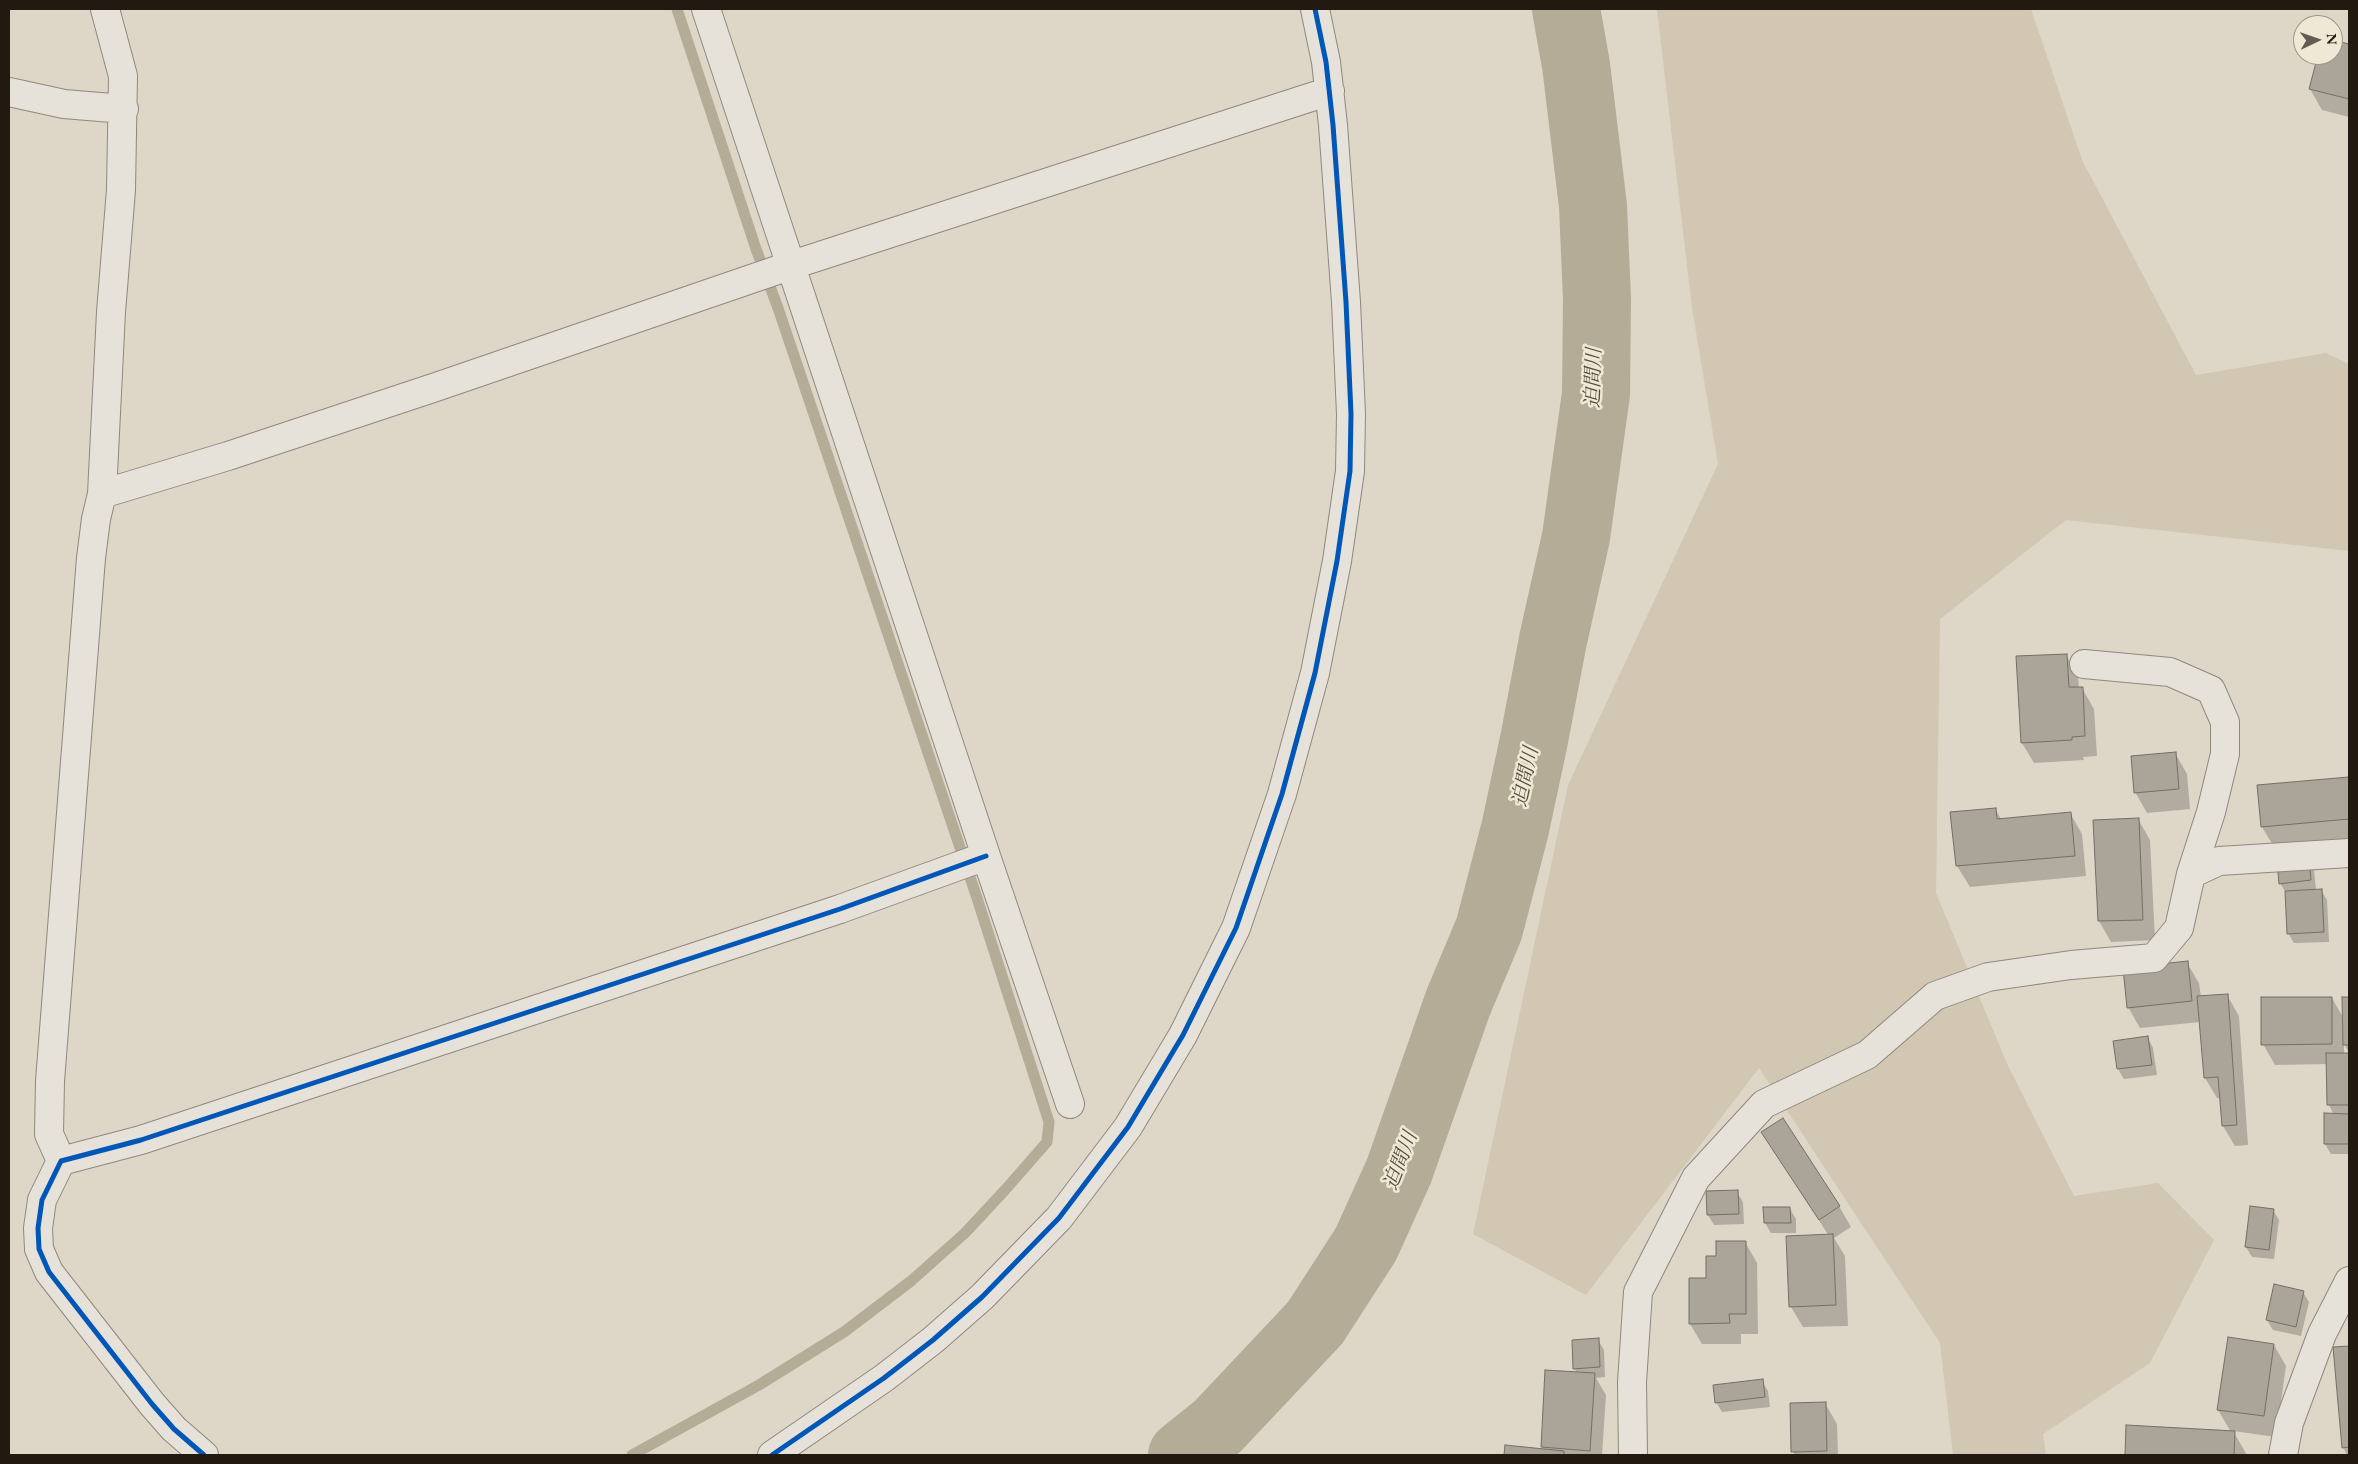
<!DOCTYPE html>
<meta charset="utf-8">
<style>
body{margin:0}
#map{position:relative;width:2358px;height:1464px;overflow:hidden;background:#ded7c7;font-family:"EB Garamond",serif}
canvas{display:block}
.frame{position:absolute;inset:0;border:10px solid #221a11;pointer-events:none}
.north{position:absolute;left:2293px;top:15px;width:50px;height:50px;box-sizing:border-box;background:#efe8d5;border:1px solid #9d9687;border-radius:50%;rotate:87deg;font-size:14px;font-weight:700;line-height:20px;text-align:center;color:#221a11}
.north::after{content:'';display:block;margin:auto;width:18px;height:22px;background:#645c51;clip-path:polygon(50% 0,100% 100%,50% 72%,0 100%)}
</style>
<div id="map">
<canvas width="2358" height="1464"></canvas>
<div class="frame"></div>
<div class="north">N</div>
</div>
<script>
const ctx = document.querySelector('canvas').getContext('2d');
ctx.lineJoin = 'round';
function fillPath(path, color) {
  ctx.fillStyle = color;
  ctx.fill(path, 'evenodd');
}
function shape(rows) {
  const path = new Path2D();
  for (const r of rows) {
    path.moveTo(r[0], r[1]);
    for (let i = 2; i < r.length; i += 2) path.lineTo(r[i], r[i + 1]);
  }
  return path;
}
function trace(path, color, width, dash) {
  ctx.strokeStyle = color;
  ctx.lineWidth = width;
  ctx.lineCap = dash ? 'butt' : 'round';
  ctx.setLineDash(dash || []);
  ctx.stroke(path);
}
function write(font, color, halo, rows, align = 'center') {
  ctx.font = font + ' "EB Garamond","Noto Serif JP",serif';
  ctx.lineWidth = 5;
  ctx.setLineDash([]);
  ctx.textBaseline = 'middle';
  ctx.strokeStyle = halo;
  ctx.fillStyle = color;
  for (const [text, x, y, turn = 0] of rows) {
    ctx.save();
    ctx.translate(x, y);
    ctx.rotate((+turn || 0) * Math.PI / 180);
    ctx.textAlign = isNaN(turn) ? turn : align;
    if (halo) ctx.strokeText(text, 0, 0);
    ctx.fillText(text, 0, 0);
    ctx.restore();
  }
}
const green = shape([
 [1657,9,2031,9,2082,160,2196,375,2326,353,2349,364,2349,551,2066,520,1940,619,1936,893,2008,1066,2074,1196,2158,1183,2214,1240,2150,1363,2043,1434,2046,1455,1953,1455,1940,1343,1759,1068,1586,1295,1473,1234,1568,785,1718,464,1692,308]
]);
const shadow = shape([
 [2333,41,2349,45,2349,117,2322,110,2310,89,2319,55,2333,55],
 [2066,655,2078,676,2079,688,2082,688,2094,709,2097,756,2083,757,2084,760,2034,763,2022,743],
 [2175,753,2187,774,2190,809,2147,813,2135,792],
 [2349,778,2349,840,2274,847,2262,827,2258,786],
 [1995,809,2001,819,2070,813,2082,834,2086,876,1970,887,1957,866],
 [2138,819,2150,840,2155,940,2111,942,2099,921,2094,822],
 [2278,862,2314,869,2316,890,2321,890,2327,900,2329,942,2294,943,2288,933,2286,893,2280,883],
 [2187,963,2199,983,2201,997,2227,995,2239,1016,2248,1145,2235,1146,2223,1126,2221,1098,2217,1098,2205,1078,2200,1022,2140,1028,2128,1007],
 [2332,998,2344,1019,2343,998,2349,998,2349,1053,2344,1043,2344,1054,2349,1054,2349,1154,2331,1154,2325,1144,2334,1115,2329,1105,2327,1064,2275,1065,2263,1044],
 [2148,1038,2153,1048,2157,1075,2124,1079,2118,1069,2114,1043],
 [1762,1132,1839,1206,1851,1227,1834,1238,1845,1256,1848,1326,1803,1327,1791,1307,1829,1236],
 [1707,1192,1737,1192,1743,1202,1744,1224,1714,1225,1708,1215],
 [1790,1209,1796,1219,1796,1233,1771,1233,1765,1223],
 [2273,1210,2279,1220,2274,1259,2252,1257,2246,1247],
 [1745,1242,1757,1263,1758,1334,1741,1334,1741,1344,1702,1344,1690,1324,1707,1279,1717,1257],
 [2303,1292,2309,1302,2301,1336,2273,1330,2267,1320],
 [1598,1340,1604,1350,1605,1377,1596,1378,1606,1395,1602,1455,1505,1455,1506,1446,1544,1450,1542,1447,1577,1373,1574,1368],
 [2274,1345,2286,1366,2276,1437,2233,1431,2247,1455,2126,1455,2128,1426,2231,1432,2218,1410],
 [2349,1347,2349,1455,2347,1455,2343,1447,2334,1348],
 [1762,1381,1768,1391,1770,1407,1722,1412,1716,1402],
 [1825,1403,1837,1424,1838,1455,1795,1455,1793,1452]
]);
const stream = shape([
 [632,1455,759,1385,844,1332,911,1281,965,1233,1005,1190,1047,1142,1049,1122,976,895,778,308,756,249,677,9]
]);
const river = shape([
 [1182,1455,1218,1426,1315,1323,1366,1244,1399,1171,1458,1003,1489,929,1515,829,1534,740,1553,640,1576,537,1596,394,1597,299,1593,206,1576,65,1566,9]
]);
const building = shape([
 [2333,40,2349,44,2349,99,2309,89,2318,55,2333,55,2333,40],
 [2067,654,2069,687,2083,687,2085,736,2072,737,2072,740,2021,743,2016,656,2067,654],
 [2176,752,2179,789,2134,793,2131,756,2176,752],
 [2349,777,2349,819,2261,827,2257,785,2349,777],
 [1996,808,1997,819,2071,812,2075,856,1956,866,1950,812,1996,808],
 [2139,818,2143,920,2098,921,2093,820,2139,818],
 [2309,857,2311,880,2279,884,2277,861,2309,857],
 [2322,889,2324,932,2287,934,2285,891,2322,889],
 [2188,961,2192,1001,2127,1008,2123,968,2188,961],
 [2228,994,2237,1125,2222,1126,2218,1077,2204,1078,2197,996,2228,994],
 [2261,997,2332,997,2332,1044,2261,1045,2261,997],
 [2342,997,2349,997,2349,1045,2343,1045,2342,997],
 [2148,1036,2152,1065,2117,1069,2113,1041,2148,1036],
 [2326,1053,2349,1053,2349,1105,2327,1105,2326,1053],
 [2324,1113,2349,1114,2349,1144,2324,1144,2324,1113],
 [1783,1118,1840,1206,1819,1220,1761,1132,1783,1118],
 [1738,1190,1739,1214,1707,1215,1706,1191,1738,1190],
 [2250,1206,2274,1209,2269,1250,2245,1247,2250,1206],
 [1763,1207,1790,1207,1791,1223,1764,1223,1763,1207],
 [1833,1234,1836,1305,1789,1307,1786,1236,1833,1234],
 [1716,1241,1746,1241,1746,1314,1729,1314,1730,1323,1689,1324,1689,1278,1706,1278,1706,1256,1716,1256,1716,1241],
 [2274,1284,2304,1291,2296,1327,2266,1320,2274,1284],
 [2228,1337,2274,1344,2264,1416,2217,1410,2228,1337],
 [1599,1338,1600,1367,1573,1369,1572,1340,1599,1338],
 [2349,1346,2349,1447,2342,1448,2333,1347,2349,1346],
 [1545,1370,1595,1373,1590,1451,1541,1447,1545,1370],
 [1763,1379,1765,1397,1715,1403,1713,1385,1763,1379],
 [1826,1402,1827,1451,1791,1452,1790,1403,1826,1402],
 [2126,1425,2235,1431,2234,1455,2125,1455,2126,1425],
 [1505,1445,1564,1451,1564,1455,1504,1455,1505,1445]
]);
const street = shape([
 [706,9,986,856,1070,1104],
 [9,92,64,104,124,109],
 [102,494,228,456,436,387,792,265,1330,91],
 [2084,664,2170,672,2211,690,2225,722,2225,754,2211,812,2191,874],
 [61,1161,49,1134,50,1081,91,558,96,519,102,494,111,312,121,190,123,76,105,9],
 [204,1455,174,1429,152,1404,49,1272,39,1249,38,1228,42,1200,61,1161,141,1140,840,909,986,856],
 [772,1455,884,1378,933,1340,982,1297,1059,1218,1128,1127,1183,1035,1236,928,1282,794,1315,673,1337,561,1350,471,1351,414,1346,302,1333,125,1326,62,1315,9],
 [1633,1455,1632,1382,1638,1292,1696,1178,1764,1104,1867,1055,1935,996,1988,977,2071,965,2154,958,2179,928,2191,874,2219,861,2349,853],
 [2283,1455,2289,1423,2322,1334,2349,1281]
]);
const cycleway = shape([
 [204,1455,174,1429,152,1404,49,1272,39,1249,38,1228,42,1200,61,1161,141,1140,840,909,986,856],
 [772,1455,884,1378,933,1340,982,1297,1059,1218,1128,1127,1183,1035,1236,928,1282,794,1315,673,1337,561,1350,471,1351,414,1346,302,1333,125,1326,62,1315,9]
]);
const waterNames = [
 ["迫間川",1594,378,-88],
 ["迫間川",1526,777,-78],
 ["迫間川",1401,1161,-69]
];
fillPath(green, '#d1c7b2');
fillPath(shadow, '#0003');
trace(stream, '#b5ac97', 11);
trace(river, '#b5ac97', 68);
fillPath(building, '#aaa499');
trace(building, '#736f66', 1);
trace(street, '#8e887e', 30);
trace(street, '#e6e2da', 28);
trace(cycleway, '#0057b8', 5);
write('italic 20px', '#564d3f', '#efe8d5', waterNames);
</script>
